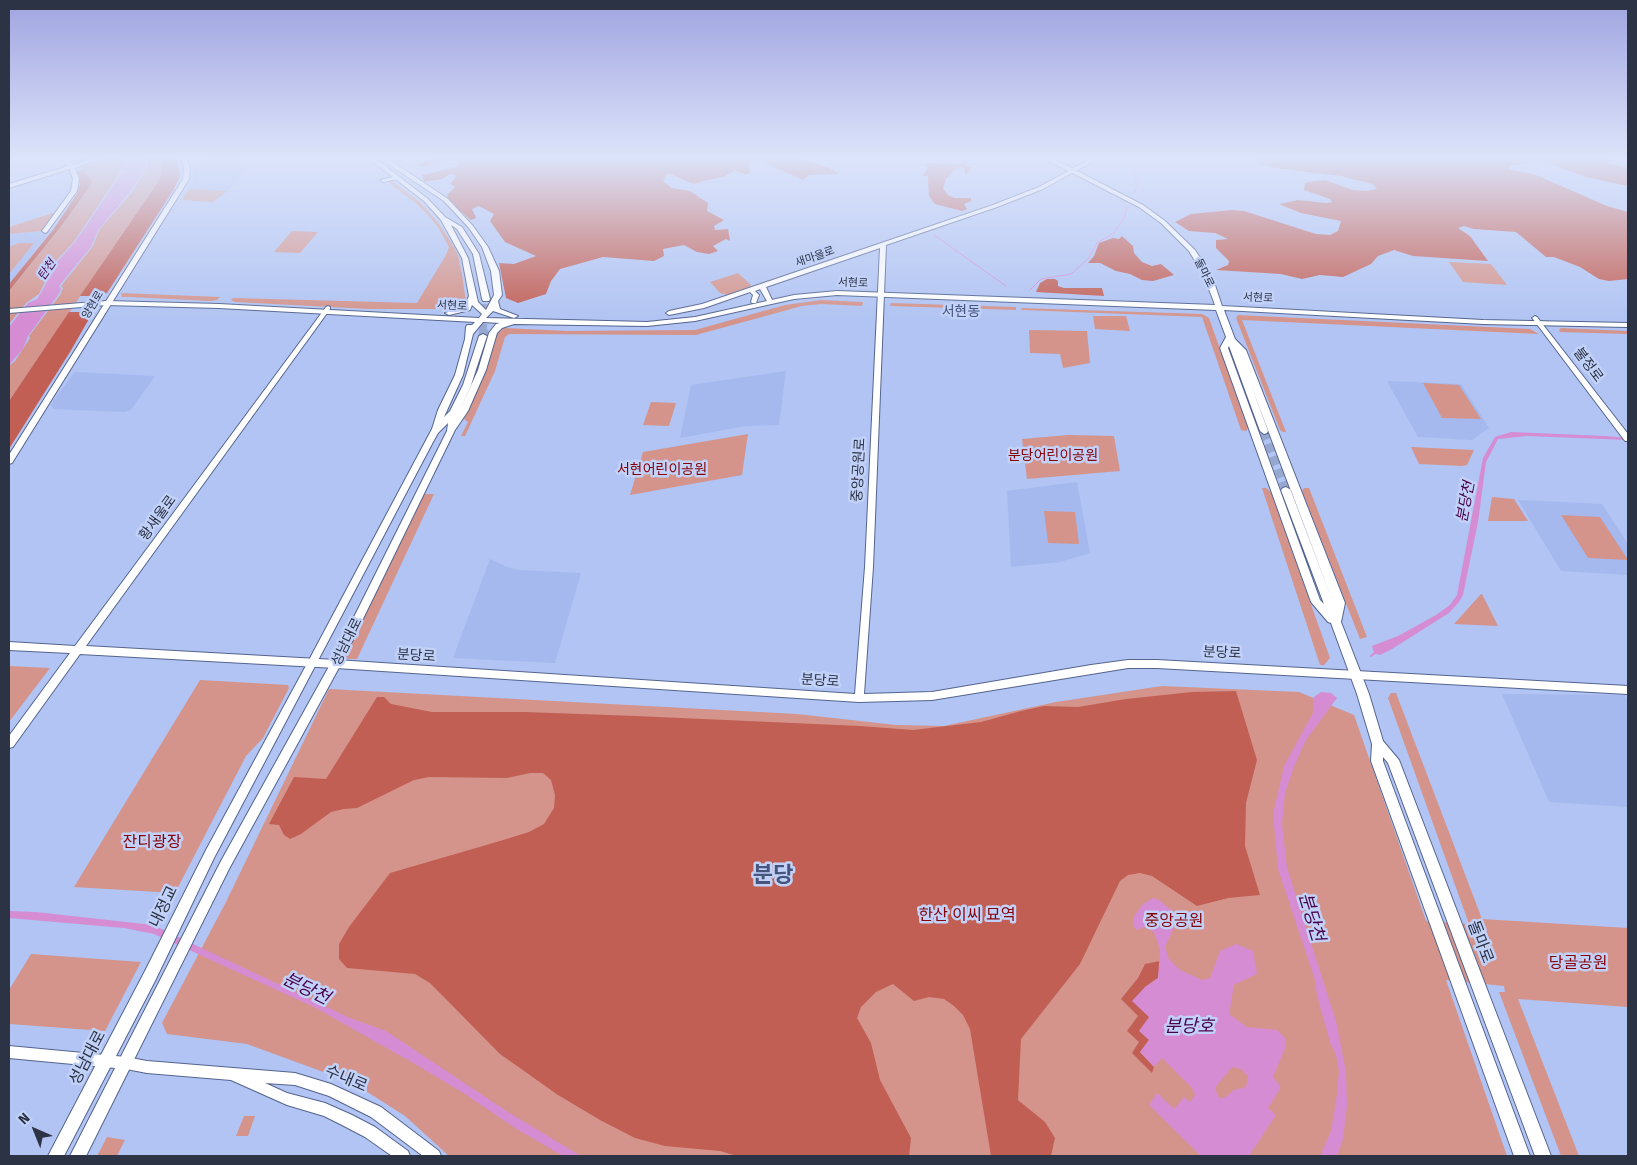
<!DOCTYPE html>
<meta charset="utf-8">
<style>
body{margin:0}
#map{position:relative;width:1637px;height:1165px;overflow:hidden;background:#b1c4f3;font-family:"Fira Sans",sans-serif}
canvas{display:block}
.frame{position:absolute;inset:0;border:10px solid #2b3345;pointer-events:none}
.north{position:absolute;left:10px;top:1105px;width:50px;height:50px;-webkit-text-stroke:4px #c2d1f8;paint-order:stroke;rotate:316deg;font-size:14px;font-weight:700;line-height:20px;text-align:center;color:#2b3345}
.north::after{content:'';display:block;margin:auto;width:18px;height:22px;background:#2b3345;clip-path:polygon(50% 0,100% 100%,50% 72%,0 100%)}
</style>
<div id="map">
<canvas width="1637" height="1165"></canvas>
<div class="frame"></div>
<div class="north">N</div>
</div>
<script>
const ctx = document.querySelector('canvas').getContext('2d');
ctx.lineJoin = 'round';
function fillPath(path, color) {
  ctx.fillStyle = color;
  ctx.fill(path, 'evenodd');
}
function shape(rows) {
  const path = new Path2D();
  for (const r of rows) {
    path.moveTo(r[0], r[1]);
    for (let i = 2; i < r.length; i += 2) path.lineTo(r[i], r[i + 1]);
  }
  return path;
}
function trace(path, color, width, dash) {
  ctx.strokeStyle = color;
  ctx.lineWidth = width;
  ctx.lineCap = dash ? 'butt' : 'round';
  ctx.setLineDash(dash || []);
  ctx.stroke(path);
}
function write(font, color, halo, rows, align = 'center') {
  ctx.font = font + ' "Fira Sans","Noto Sans KR",sans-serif';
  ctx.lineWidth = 5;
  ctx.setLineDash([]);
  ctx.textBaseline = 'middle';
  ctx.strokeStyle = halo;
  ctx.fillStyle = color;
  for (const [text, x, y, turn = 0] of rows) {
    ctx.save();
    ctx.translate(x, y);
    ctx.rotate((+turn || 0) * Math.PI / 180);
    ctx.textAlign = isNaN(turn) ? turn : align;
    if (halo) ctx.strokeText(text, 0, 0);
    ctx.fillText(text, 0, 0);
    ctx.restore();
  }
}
const built = shape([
 [208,158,240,158,251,167,227,191,189,189,193,181,193,163],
 [53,230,9,284,9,234],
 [786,371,779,425,746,426,680,438,691,385],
 [75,372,155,376,131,410,125,412,53,409,51,405,53,401],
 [1387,381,1461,384,1489,428,1472,440,1418,437],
 [1077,482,1090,553,1060,562,1011,567,1007,491],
 [1518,500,1602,504,1628,544,1628,575,1561,571],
 [490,559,507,567,520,570,581,573,555,663,453,658],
 [1502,694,1625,695,1628,701,1628,807,1549,802]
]);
const green = shape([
 [75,158,124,158,126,164,73,243,55,262,39,294,26,303,9,324,9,291,62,225,91,185,89,177],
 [148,158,162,158,162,171,158,182,9,401,9,366,15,361,30,338,29,336,60,295,63,288,61,286,93,246,99,230,133,191,147,167],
 [392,181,421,203,440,225,454,247,458,255,462,274,466,303,464,307,457,309,369,309,235,302,231,300,233,298,417,303,446,255,449,247,438,227,428,215,418,205,388,182],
 [189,189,227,191,213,202,182,200],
 [56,212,41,231,9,234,9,227],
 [292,231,318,232,300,253,274,252],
 [19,243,34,243,9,274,9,247],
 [1449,262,1491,264,1507,285,1463,282],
 [738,273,751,285,750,287,727,295,720,293,710,282],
 [121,293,220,297,217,300,211,301,129,297,122,297],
 [821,300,863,302,862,306,821,304,802,306,696,335,509,334,505,337,495,371,465,436,461,436,468,422,464,419,487,369,496,335,504,328,567,331,695,330,785,305],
 [891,303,1016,307,1016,310,890,306],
 [1021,308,1202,314,1209,318,1248,428,1246,431,1241,430,1202,317,1022,310],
 [1238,315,1530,329,1539,334,1242,320,1286,432,1283,432,1280,430,1236,318],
 [1093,316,1126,316,1130,331,1095,329],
 [1561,328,1628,331,1628,334,1560,332,1559,330],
 [1029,330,1087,331,1090,363,1063,368,1060,354,1030,353],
 [1423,383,1459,385,1481,419,1442,418],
 [651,402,676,403,669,426,643,425],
 [748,434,742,475,630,495,643,452],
 [1068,435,1114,436,1120,471,1027,479,1022,439],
 [1411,447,1474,450,1467,465,1462,466,1419,464],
 [1262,488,1266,488,1271,492,1330,658,1324,665,1320,665],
 [1304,488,1309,488,1367,637,1360,639,1302,491],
 [421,494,434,494,357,659,347,659,345,653],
 [1492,497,1514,499,1528,521,1488,521],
 [1044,511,1075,512,1079,544,1048,543],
 [1561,515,1600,517,1628,560,1588,558],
 [1482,594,1498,626,1454,624,1481,594],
 [9,666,50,668,9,722],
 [200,680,288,685,289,688,263,738,246,756,175,893,74,887],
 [1162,686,1299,692,1354,715,1426,921,1469,924,1388,698,1391,693,1396,693,1482,919,1628,928,1628,1007,1518,999,1579,1156,1561,1156,1499,992,1505,992,1504,986,1446,980,1507,1156,449,1156,405,1116,369,1093,337,1077,247,1044,167,1034,162,1023,226,902,329,689,797,714,896,725,944,726,1056,702],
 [31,954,141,962,105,1031,9,1024,9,990],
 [244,1116,255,1116,248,1136,236,1136],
 [107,1137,125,1140,117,1156,97,1156]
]);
const forest = shape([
 [162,158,176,158,178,162,180,176,174,189,107,293,99,296,80,296,158,182,162,171],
 [431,158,799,158,827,167,839,174,809,175,803,180,761,161,748,164,750,173,746,175,735,170,723,177,707,180,694,184,668,173,663,181,672,188,690,191,708,203,707,211,724,220,714,226,715,230,728,229,730,241,726,239,713,246,718,251,709,254,697,252,684,245,663,249,664,256,654,261,603,257,560,269,551,281,546,294,518,303,506,298,499,263,514,264,536,256,505,242,490,221,494,214,479,206,472,209,476,218,471,220,446,199,449,193,455,187,450,184,457,176,450,174,442,179,424,182,422,175,457,167,459,161,446,161,421,167,417,165],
 [962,158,968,160,965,164,967,167,972,167,966,175,964,172,965,169,961,167,955,169,946,179,943,188,948,195,954,198,971,198,971,201,964,204,967,209,962,211,935,204,929,196,928,177,923,175,928,168,926,165,928,163,960,165,964,161],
 [1253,158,1613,158,1607,163,1628,168,1628,186,1586,177,1551,164,1536,162,1509,166,1510,169,1536,175,1607,206,1628,212,1628,279,1609,281,1599,279,1580,267,1554,257,1546,257,1516,232,1474,229,1464,226,1458,228,1470,236,1488,261,1413,256,1394,250,1378,256,1371,264,1343,277,1320,275,1302,279,1281,274,1216,270,1228,265,1229,261,1216,248,1216,240,1228,239,1215,233,1189,231,1175,222,1191,214,1232,210,1244,211,1316,234,1330,235,1338,231,1341,221,1301,213,1279,204,1298,200,1326,203,1332,202,1330,199,1304,190,1305,183,1314,181,1325,180,1353,190,1366,191,1377,189,1373,184,1341,176,1275,168,1261,164],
 [83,169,91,180,91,185,62,225,9,291,9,284,53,230,77,194,80,184,77,172],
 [1122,236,1133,246,1134,253,1142,262,1152,266,1161,264,1174,275,1153,281,1142,280,1130,274,1116,271,1100,263,1088,263,1094,256,1099,243,1113,238,1119,239],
 [1047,279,1055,279,1058,281,1058,286,1064,288,1102,288,1104,296,1036,292,1040,283],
 [69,312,93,312,70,352,9,449,9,401],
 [1236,691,1257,760,1246,803,1245,846,1260,895,1228,898,1197,906,1152,876,1140,873,1128,875,1120,881,1080,964,1021,1039,1018,1100,1045,1122,1055,1138,1051,1156,991,1156,970,1029,963,1015,954,1006,944,999,929,997,914,1001,893,984,876,992,861,1007,857,1018,871,1043,880,1080,911,1138,909,1156,737,1156,720,1151,665,1146,635,1138,600,1120,558,1095,500,1054,430,983,415,974,347,968,339,959,339,944,349,927,390,873,500,841,529,832,544,824,554,808,555,795,551,780,543,773,530,773,507,778,429,777,414,780,357,808,344,809,331,812,301,834,290,839,284,835,279,825,269,824,294,777,326,779,377,697,384,697,391,704,432,712,525,712,636,716,860,726,913,730,981,722,1021,711,1044,706,1078,707,1126,699,1192,692],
 [1160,961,1158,978,1145,987,1150,1017,1149,1040,1140,1052,1154,1067,1152,1073,1132,1053,1139,1042,1127,1031,1138,1016,1121,999,1138,978,1145,964]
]);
const water = shape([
 [126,158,147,158,146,167,131,191,98,230,91,247,59,286,61,289,58,295,28,336,23,349,9,365,9,327,28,303,37,299,41,293,57,262,75,242,128,164],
 [1511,432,1605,436,1628,438,1628,440,1527,436,1498,439,1486,462,1478,522,1463,595,1459,602,1449,613,1392,649,1380,655,1374,653,1372,646,1398,636,1436,615,1450,605,1457,595,1483,458,1495,437],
 [1321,692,1331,693,1337,698,1306,740,1294,767,1285,793,1282,824,1287,868,1336,1021,1346,1072,1347,1106,1343,1139,1337,1156,1320,1156,1331,1131,1337,1095,1339,1071,1336,1055,1330,1042,1317,996,1315,980,1278,869,1273,814,1284,766,1313,713,1314,697],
 [1153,898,1159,900,1176,914,1176,923,1166,945,1166,950,1169,959,1180,970,1202,980,1210,978,1220,951,1236,944,1253,951,1257,974,1234,985,1229,1014,1247,1027,1277,1030,1285,1038,1286,1046,1273,1077,1280,1086,1280,1089,1268,1108,1276,1115,1249,1156,1201,1156,1149,1105,1157,1093,1174,1109,1184,1097,1190,1102,1195,1095,1192,1088,1162,1058,1154,1067,1140,1052,1149,1040,1139,1031,1149,1017,1132,1001,1145,987,1158,978,1160,950,1154,932,1144,927,1137,930,1134,927,1133,918,1142,905],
 [1232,1067,1241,1069,1248,1076,1246,1087,1234,1090,1224,1098,1219,1098,1215,1088],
 [9,911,36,912,153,925,350,1018,386,1031,508,1112,581,1156,563,1156,515,1128,465,1094,338,1018,154,934,124,928,9,918]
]);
const streamFar2 = shape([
 [1134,193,1138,185,1134,175,1135,158],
 [934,235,1006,286],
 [1030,290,1041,279,1071,274,1088,259,1097,243,1114,233,1124,218,1127,208]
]);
const streamFar1 = shape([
 [1371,656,1376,652]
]);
const stream = shape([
 [320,1009,403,1056]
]);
const primaryTunnelFar1 = shape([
 [483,331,486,299]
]);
const primaryTunnel = shape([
 [483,336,484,329],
 [1264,431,1286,490]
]);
const secondary = shape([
 [62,158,67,158,73,165,94,158,103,158,75,168,79,179,77,191,47,232,45,233,42,231,71,191,73,179,70,169,9,188,9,184,68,166,62,158],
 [181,158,186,158,190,168,189,179,12,463,9,464,9,455,183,179,184,168,181,158],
 [397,158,403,158,399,161,397,158],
 [1092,158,1099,158,1043,189,997,207,886,245,873,567,864,694,932,692,1091,665,1128,660,1157,660,1628,686,1628,694,1157,668,1128,668,932,700,859,702,336,668,80,654,13,747,9,748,9,736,70,653,9,650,9,642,75,646,326,307,328,306,330,307,330,309,86,646,336,660,855,694,865,567,880,248,766,287,773,302,772,303,768,303,760,289,755,291,759,295,756,303,752,303,751,302,753,295,750,292,704,308,669,315,666,313,669,311,702,304,993,205,1039,187,1092,158],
 [397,176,400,178,399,179,383,182,380,180,397,176],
 [1535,316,1537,317,1628,434,1628,441,1625,441,1533,319,1532,318,1535,316],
 [9,1046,126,1057,147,1061,295,1073,331,1084,381,1107,439,1151,441,1156,423,1156,371,1117,329,1096,295,1085,265,1083,287,1093,325,1103,352,1115,375,1127,408,1151,410,1156,392,1156,365,1137,342,1125,324,1116,287,1105,231,1080,147,1073,126,1069,9,1058,9,1046]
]);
const primary = shape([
 [368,158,375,158,428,199,445,217,462,227,479,254,490,299,489,301,483,301,482,299,473,254,457,229,451,225,468,258,478,302,486,310,494,295,491,271,482,247,469,228,444,201,379,158,387,158,448,199,473,226,488,247,499,271,502,295,498,301,500,309,518,316,514,318,493,311,486,318,647,322,695,317,794,295,837,291,1215,305,1204,276,1189,251,1161,223,1139,207,1043,158,1052,158,1143,205,1165,221,1195,250,1212,276,1222,306,1483,320,1628,323,1628,327,1483,324,1224,310,1235,339,1246,350,1345,603,1341,622,1369,694,1383,741,1399,760,1551,1156,1535,1156,1388,763,1383,757,1383,761,1530,1156,1514,1156,1371,761,1372,744,1357,694,1331,623,1328,622,1311,602,1220,348,1226,337,1216,310,837,295,794,299,695,321,647,326,514,324,502,328,497,333,486,370,468,411,455,430,341,664,229,869,86,1156,70,1156,221,861,332,661,447,431,448,423,438,433,433,442,214,858,155,981,64,1156,48,1156,145,971,206,850,309,660,432,429,438,410,455,375,465,339,466,327,467,325,472,325,475,322,219,308,106,305,9,313,9,309,106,301,219,304,479,318,482,314,472,305,470,310,449,315,445,313,464,307,469,296,462,258,441,220,424,201,368,158],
 [483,322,500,323,496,324,489,333,478,370,458,414,471,385,487,336,483,334,479,336,463,385,450,411,444,417,463,375,473,334,483,322],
 [1229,346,1260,431,1264,434,1267,433,1268,431,1251,385,1334,605,1291,490,1286,487,1283,488,1281,490,1324,604,1320,600,1228,348,1229,346]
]);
const farStreetnames = [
 ["새마을로",815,257,-19],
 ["돌마로",1204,273,64],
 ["서현로",853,283,2],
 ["서현로",1258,298,2],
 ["양현로",93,305,-59],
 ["서현로",452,306,3]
];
const farWaternames = [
 ["탄천",47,270,-55]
];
const farQuarternames = [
 ["서현동",961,312]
];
const streetNames = [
 ["불정로",1588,365,53],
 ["중앙공원로",859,470,-87],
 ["황새울로",158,518,-54],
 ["성남대로",347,642,-64],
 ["분당로",1222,653,3],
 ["분당로",416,656,4],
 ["분당로",820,681,4]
];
const parkNames = [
 ["분당어린이공원",1053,456],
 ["서현어린이공원",662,470]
];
const waterNames = [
 ["분당천",1466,502,-79]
];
const nearParknames = [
 ["잔디광장",152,843],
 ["한산 이씨 묘역",967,916],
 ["중앙공원",1174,922],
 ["당골공원",1578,964]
];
const nearStreetnames = [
 ["내정교",164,907,-64],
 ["돌마로",1480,942,69],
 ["성남대로",88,1058,-62],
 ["수내로",346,1079,23]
];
const nearWaternames = [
 ["분당천",1311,917,73],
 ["분당천",306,989,26],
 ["분당호",1189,1027]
];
const nearDistrictnames = [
 ["분당",773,876]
];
fillPath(built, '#a5b9ee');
fillPath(green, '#d4948b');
fillPath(forest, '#c25f54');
fillPath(water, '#d58cd3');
trace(streamFar2, '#d58cd3', 1);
trace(streamFar1, '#d58cd3', 2);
trace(stream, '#d58cd3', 2.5);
trace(primaryTunnelFar1, '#96a7d0', 7, [7, 3]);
trace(primaryTunnel, '#96a7d0', 9, [9, 4.5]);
trace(secondary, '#54648e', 2);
trace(primary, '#54648e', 2);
fillPath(secondary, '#fff');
fillPath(primary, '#fff');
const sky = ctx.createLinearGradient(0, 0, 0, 322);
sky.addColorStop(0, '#a0a4e0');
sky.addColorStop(0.49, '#dce4fa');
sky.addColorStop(1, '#dce4fa00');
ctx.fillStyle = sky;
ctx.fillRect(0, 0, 1637, 322);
write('11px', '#2b3345', '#c2d1f8', farStreetnames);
write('italic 12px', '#480348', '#c2d1f8', farWaternames);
write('14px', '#46557e', '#c2d1f8', farQuarternames);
write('14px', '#2b3345', '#c2d1f8', streetNames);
write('14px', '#860206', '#c2d1f8', parkNames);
write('italic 15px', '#480348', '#c2d1f8', waterNames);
write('16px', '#860206', '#c2d1f8', nearParknames);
write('16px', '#2b3345', '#c2d1f8', nearStreetnames);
write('italic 18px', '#480348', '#c2d1f8', nearWaternames);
write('bold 22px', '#46557e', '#c2d1f8', nearDistrictnames);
</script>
